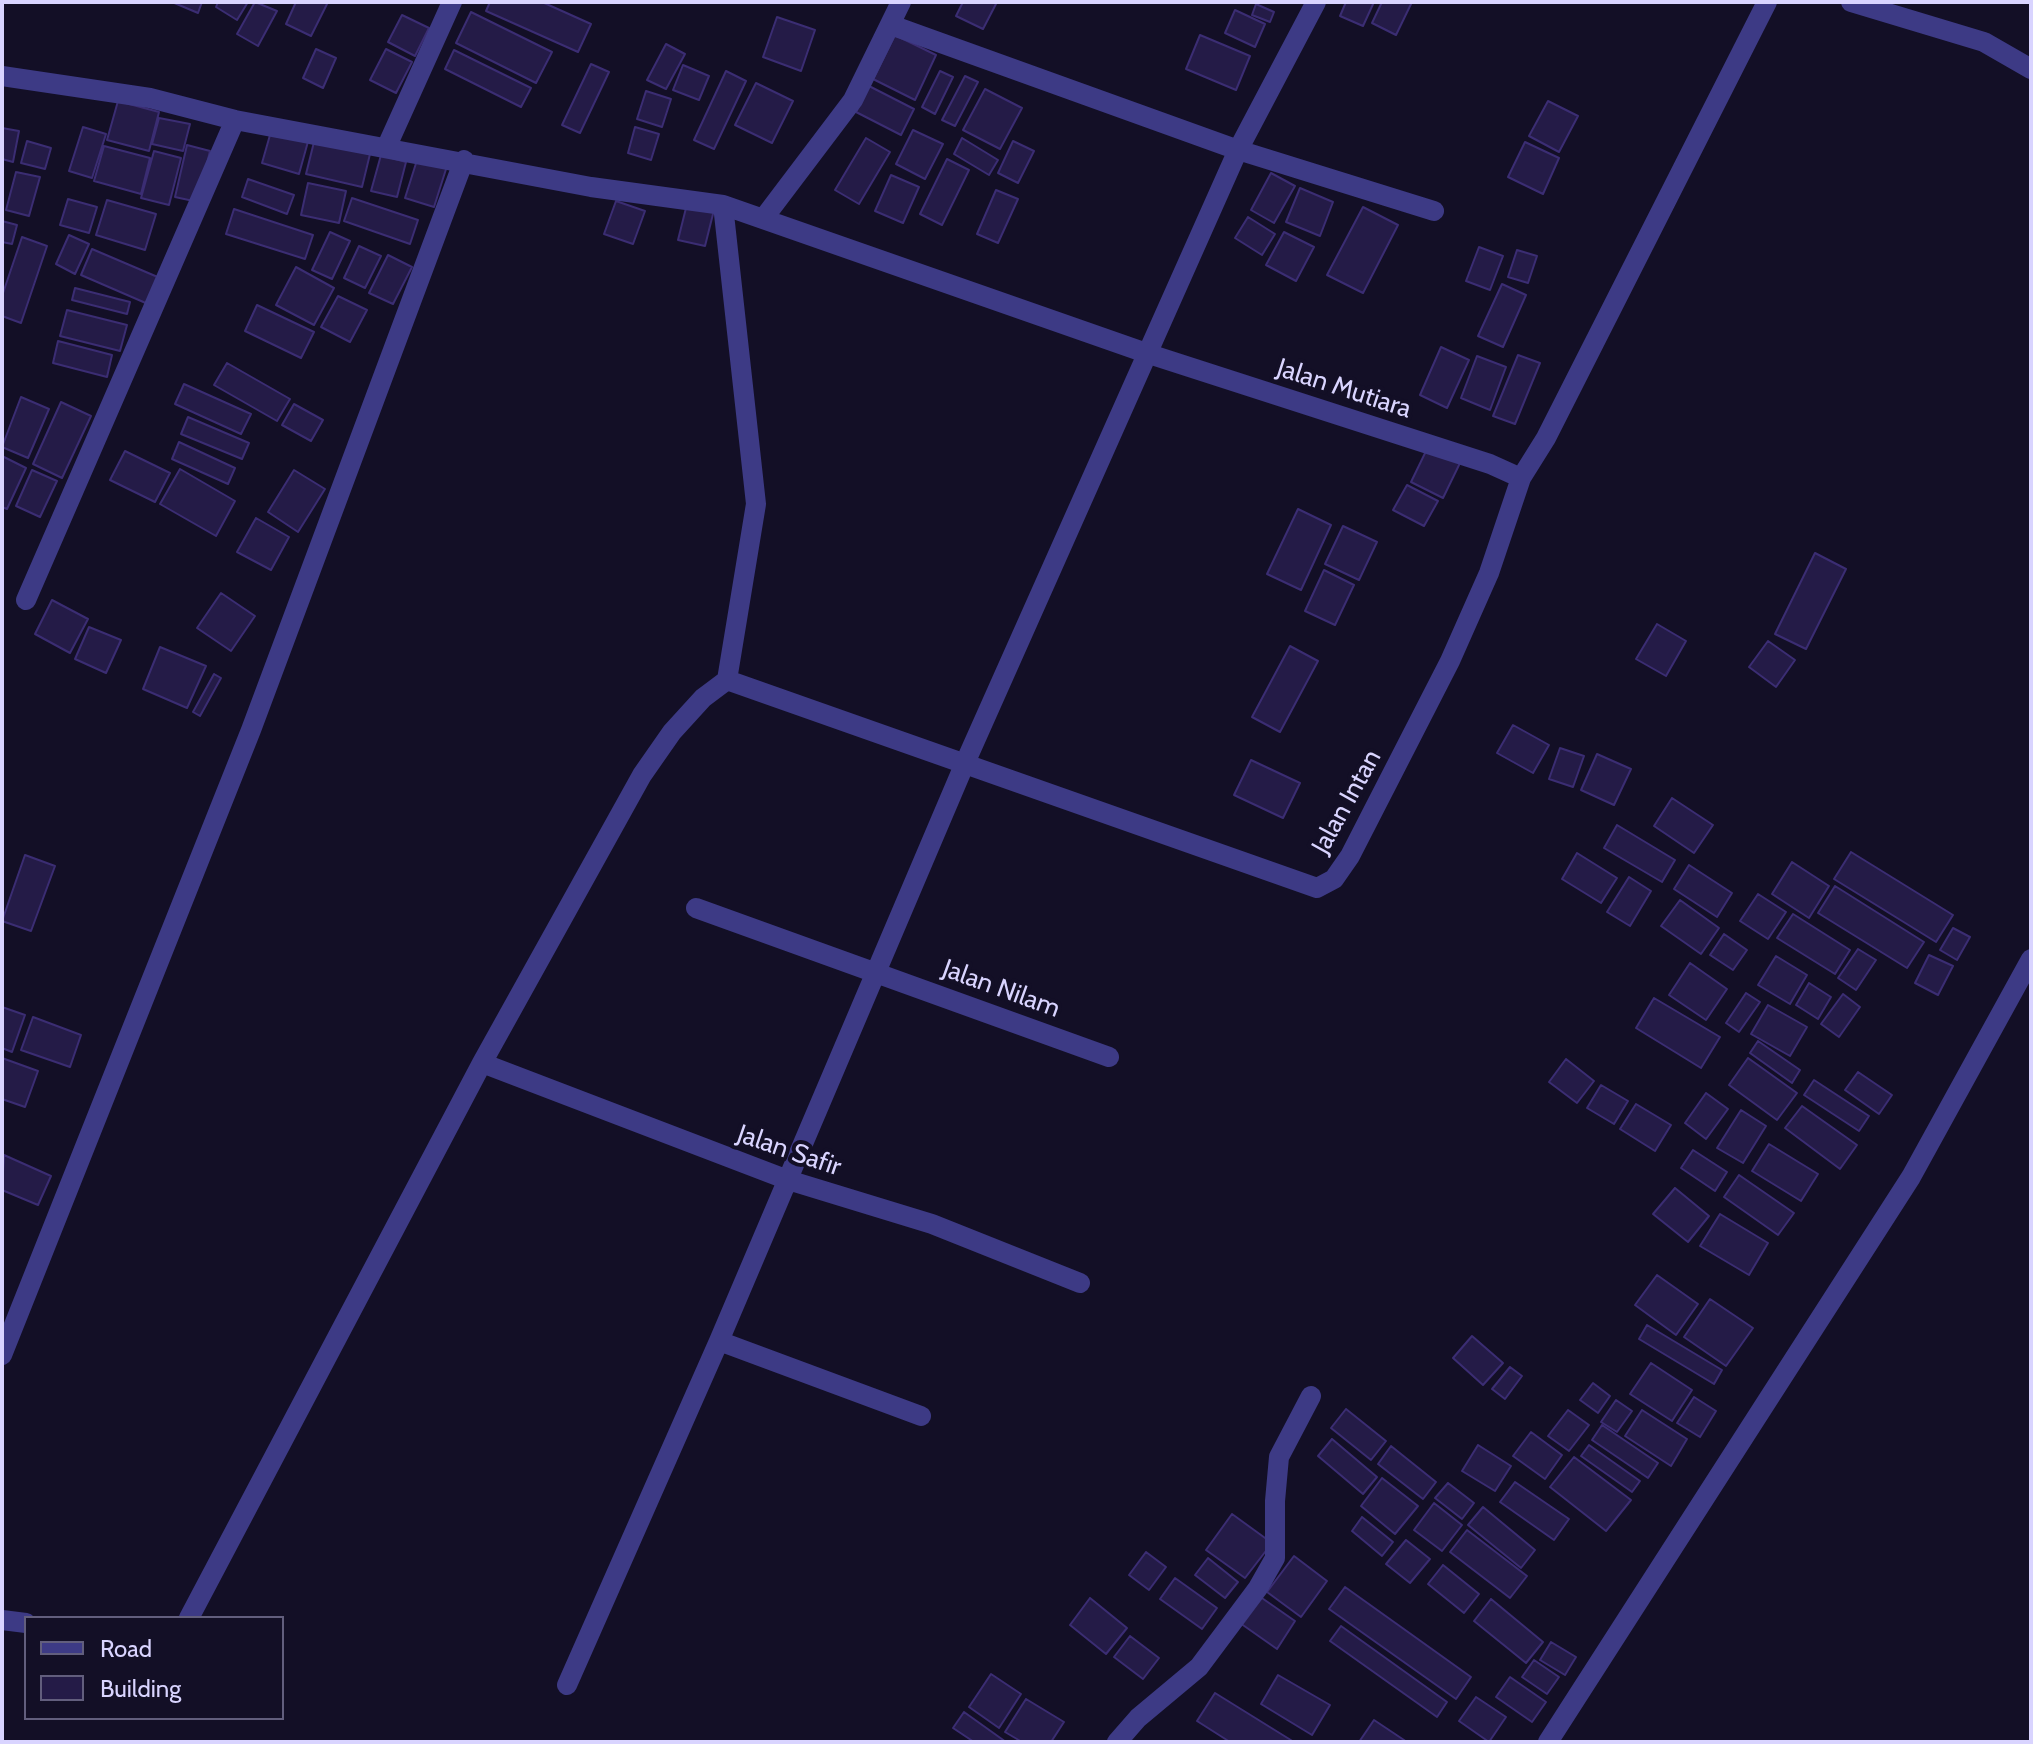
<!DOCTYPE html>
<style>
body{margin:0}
#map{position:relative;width:2033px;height:1744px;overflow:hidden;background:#130f26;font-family:Cabin,sans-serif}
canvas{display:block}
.frame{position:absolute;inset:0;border:4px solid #d9d4ff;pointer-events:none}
.legend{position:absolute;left:24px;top:1616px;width:260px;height:104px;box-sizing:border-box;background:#130f26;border:2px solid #625e7d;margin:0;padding:10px 14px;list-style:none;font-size:24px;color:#d9d4ff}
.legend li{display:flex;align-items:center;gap:16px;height:40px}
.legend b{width:40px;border:2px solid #625e7d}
</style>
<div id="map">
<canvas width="2033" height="1744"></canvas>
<div class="frame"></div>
<ul class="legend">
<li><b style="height:10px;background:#3d3a85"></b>Road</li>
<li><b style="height:22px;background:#241b47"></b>Building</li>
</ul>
</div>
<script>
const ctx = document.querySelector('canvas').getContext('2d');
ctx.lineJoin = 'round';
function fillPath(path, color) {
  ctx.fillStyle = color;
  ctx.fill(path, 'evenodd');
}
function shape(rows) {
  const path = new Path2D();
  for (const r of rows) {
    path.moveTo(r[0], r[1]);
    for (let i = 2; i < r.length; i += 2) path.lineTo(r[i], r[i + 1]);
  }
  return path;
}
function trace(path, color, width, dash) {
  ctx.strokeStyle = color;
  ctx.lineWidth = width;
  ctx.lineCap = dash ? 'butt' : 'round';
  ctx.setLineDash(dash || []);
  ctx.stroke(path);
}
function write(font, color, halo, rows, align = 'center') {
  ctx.font = font + ' Cabin,sans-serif';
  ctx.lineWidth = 8;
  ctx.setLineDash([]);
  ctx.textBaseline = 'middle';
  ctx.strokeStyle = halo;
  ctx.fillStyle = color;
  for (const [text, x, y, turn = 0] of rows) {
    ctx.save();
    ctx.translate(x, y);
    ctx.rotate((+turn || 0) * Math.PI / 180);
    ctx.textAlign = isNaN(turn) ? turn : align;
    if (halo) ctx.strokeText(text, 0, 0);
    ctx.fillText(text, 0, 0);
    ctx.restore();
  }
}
const building = shape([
 [172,2,202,2,198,13,172,2],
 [218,2,248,2,237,20,216,7,218,2],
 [255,2,277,11,258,46,237,34,255,2],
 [296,2,328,2,311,36,286,24,296,2],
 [490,2,542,2,591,24,578,52,486,11,490,2],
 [963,2,997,2,983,29,956,16,963,2],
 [1346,2,1374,2,1363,26,1340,16,1346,2],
 [1382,2,1412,2,1396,35,1372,23,1382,2],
 [1256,4,1274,12,1270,22,1252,15,1256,4],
 [1235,10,1265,24,1255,47,1225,33,1235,10],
 [471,12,552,52,536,83,456,43,471,12],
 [402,15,429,28,415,56,388,42,402,15],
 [777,17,815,30,801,71,763,57,777,17],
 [895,35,936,55,915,100,873,79,895,35],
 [1200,35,1250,56,1236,90,1186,69,1200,35],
 [666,44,685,54,666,89,647,80,666,44],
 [316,49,336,58,323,88,303,78,316,49],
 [386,49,412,62,396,93,370,80,386,49],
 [454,50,531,88,521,107,445,69,454,50],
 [591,64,609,72,580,133,562,125,591,64],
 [683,65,709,76,699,100,673,90,683,65],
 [726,71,746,81,714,149,694,140,726,71],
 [940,71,953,77,935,114,922,107,940,71],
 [965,76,978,82,955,126,942,120,965,76],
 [756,83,793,101,772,143,735,125,756,83],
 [869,86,914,109,901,135,856,112,869,86],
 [985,89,1022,108,1000,149,963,130,985,89],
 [646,91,671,99,662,127,637,119,646,91],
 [118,101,159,112,149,151,107,140,118,101],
 [1548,101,1578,116,1559,152,1529,136,1548,101],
 [159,118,190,124,183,151,152,144,159,118],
 [83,127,106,134,92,178,69,171,83,127],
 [635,127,659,134,651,160,628,153,635,127],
 [2,128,19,131,13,162,2,159,2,128],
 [272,128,309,138,299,174,262,163,272,128],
 [913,130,943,144,925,179,896,164,913,130],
 [866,138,890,152,859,204,835,190,866,138],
 [962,138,998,160,989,175,954,154,962,138],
 [27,141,51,148,45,169,21,163,27,141],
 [1013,141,1034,151,1018,183,998,173,1013,141],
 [314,142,370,154,362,187,306,174,314,142],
 [1525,142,1559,158,1543,194,1508,177,1525,142],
 [187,145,210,151,198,202,175,197,187,145],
 [104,146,150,158,141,194,94,181,104,146],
 [154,151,181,158,169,205,141,198,154,151],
 [381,155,406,162,397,197,371,191,381,155],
 [418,157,447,166,434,207,405,198,418,157],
 [947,159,969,170,942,225,920,214,947,159],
 [16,172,40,177,29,216,6,210,16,172],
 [1271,173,1295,186,1274,223,1251,210,1271,173],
 [891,175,919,187,903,223,875,211,891,175],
 [248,179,294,195,287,214,242,197,248,179],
 [308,183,346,191,339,223,301,215,308,183],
 [1300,188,1333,202,1320,236,1286,222,1300,188],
 [996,190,1018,199,998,243,977,234,996,190],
 [352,198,418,220,410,244,344,221,352,198],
 [68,199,97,207,89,233,60,225,68,199],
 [107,200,156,214,145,250,96,235,107,200],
 [616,201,645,211,633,244,604,234,616,201],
 [687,204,714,210,705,246,678,240,687,204],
 [1363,207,1398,225,1363,293,1327,275,1363,207],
 [234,209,313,235,305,259,226,234,234,209],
 [1248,217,1275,234,1262,255,1235,238,1248,217],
 [2,221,17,225,12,244,2,242,2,221],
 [330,232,350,241,332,279,312,270,330,232],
 [1284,232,1314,247,1296,281,1266,265,1284,232],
 [69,235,89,244,75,274,56,264,69,235],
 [22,237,47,246,21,323,2,316,2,296,22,237],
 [359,246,381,256,365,288,344,278,359,246],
 [1479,247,1503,256,1490,290,1466,281,1479,247],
 [92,249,160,278,148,304,81,275,92,249],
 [1517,250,1537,256,1528,283,1508,277,1517,250],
 [388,255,412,267,393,304,369,293,388,255],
 [296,267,334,288,314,325,276,305,296,267],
 [1502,284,1526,295,1503,347,1478,336,1502,284],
 [75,288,130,302,127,314,72,300,75,288],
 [338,296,367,310,350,342,321,327,338,296],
 [257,305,314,332,301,358,245,331,257,305],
 [67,310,127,325,120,351,60,336,67,310],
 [58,341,112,355,107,377,53,363,58,341],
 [1441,347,1469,360,1447,408,1420,395,1441,347],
 [1518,355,1540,363,1515,424,1493,416,1518,355],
 [1477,356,1506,367,1490,410,1461,398,1477,356],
 [227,363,290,399,277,421,214,385,227,363],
 [184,384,251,414,241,434,175,404,184,384],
 [21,397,49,409,28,458,2,447,21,397],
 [61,402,91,416,62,478,33,464,61,402],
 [294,404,323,420,311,441,282,425,294,404],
 [188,417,249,443,242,459,181,434,188,417],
 [179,442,235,468,228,484,172,459,179,442],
 [1428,447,1460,463,1443,498,1411,482,1428,447],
 [125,451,170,473,155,502,110,480,125,451],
 [2,456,26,468,7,509,2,507,2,456],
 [180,469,235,501,216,536,160,504,180,469],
 [32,470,57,481,40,517,16,506,32,470],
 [294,470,325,489,298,532,268,512,294,470],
 [1407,485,1438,501,1424,526,1393,510,1407,485],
 [1298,509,1331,525,1301,590,1267,574,1298,509],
 [256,518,289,537,271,570,237,552,256,518],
 [1343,526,1377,542,1359,580,1325,564,1343,526],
 [1815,553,1846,569,1806,649,1775,634,1815,553],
 [1324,570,1354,585,1335,625,1305,611,1324,570],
 [221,593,255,616,231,651,197,628,221,593],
 [52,600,88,619,70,653,35,634,52,600],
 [1657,624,1686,641,1666,676,1636,659,1657,624],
 [89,627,121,640,106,673,75,659,89,627],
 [1768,641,1795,660,1776,687,1749,667,1768,641],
 [1290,646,1318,661,1280,732,1252,717,1290,646],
 [160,647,206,666,187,708,143,689,160,647],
 [214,674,221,678,200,716,193,712,214,674],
 [1513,725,1549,745,1533,773,1497,753,1513,725],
 [1560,748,1584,756,1573,787,1549,779,1560,748],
 [1597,754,1631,769,1614,805,1581,790,1597,754],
 [1251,760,1300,783,1283,818,1234,795,1251,760],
 [1672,798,1713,825,1694,853,1654,826,1672,798],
 [1617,825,1675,860,1662,882,1604,848,1617,825],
 [1851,852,1953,915,1936,942,1834,879,1851,852],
 [1577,853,1617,878,1601,903,1562,879,1577,853],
 [25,855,55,866,31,931,2,921,25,855],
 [1792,862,1829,886,1809,918,1772,894,1792,862],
 [1689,865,1732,893,1717,917,1674,889,1689,865],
 [1629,877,1651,891,1630,926,1607,912,1629,877],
 [1835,886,1924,942,1907,968,1818,913,1835,886],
 [1758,894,1786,912,1768,939,1740,921,1758,894],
 [1680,900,1719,928,1701,954,1661,926,1680,900],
 [1793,914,1850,950,1835,974,1777,938,1793,914],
 [1953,928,1970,937,1957,960,1940,950,1953,928],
 [1724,934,1747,950,1733,970,1710,955,1724,934],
 [1858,949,1876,960,1856,990,1838,978,1858,949],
 [1929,955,1953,966,1938,995,1915,983,1929,955],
 [1776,956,1807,975,1790,1004,1758,985,1776,956],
 [1690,963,1727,989,1706,1020,1669,995,1690,963],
 [1809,983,1831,997,1818,1019,1796,1005,1809,983],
 [1746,993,1760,1002,1739,1032,1726,1023,1746,993],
 [1843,994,1860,1007,1839,1037,1821,1024,1843,994],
 [1654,998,1720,1037,1701,1068,1636,1028,1654,998],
 [1768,1005,1807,1027,1790,1056,1751,1034,1768,1005],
 [2,1007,25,1015,12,1052,2,1048,2,1007],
 [33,1017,81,1035,70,1067,21,1050,33,1017],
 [1758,1041,1800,1070,1792,1083,1750,1053,1758,1041],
 [2,1058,38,1071,25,1107,2,1099,2,1058],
 [1748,1058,1797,1093,1777,1120,1729,1085,1748,1058],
 [1566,1059,1594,1081,1577,1103,1549,1082,1566,1059],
 [1858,1072,1892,1095,1879,1114,1845,1090,1858,1072],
 [1814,1080,1869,1116,1859,1131,1804,1095,1814,1080],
 [1601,1085,1628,1101,1614,1124,1587,1108,1601,1085],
 [1706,1093,1728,1109,1706,1139,1685,1123,1706,1093],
 [1636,1104,1671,1125,1655,1151,1620,1129,1636,1104],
 [1802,1106,1857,1145,1840,1169,1785,1128,1802,1106],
 [1741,1110,1766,1126,1743,1163,1717,1148,1741,1110],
 [1769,1144,1818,1174,1801,1201,1752,1171,1769,1144],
 [1693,1150,1727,1172,1715,1191,1681,1168,1693,1150],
 [4,1155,51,1176,38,1205,2,1190,4,1155],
 [1739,1175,1794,1213,1778,1235,1724,1197,1739,1175],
 [1675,1188,1709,1216,1688,1242,1653,1214,1675,1188],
 [1720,1214,1768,1243,1749,1275,1700,1246,1720,1214],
 [1657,1275,1698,1304,1676,1335,1635,1305,1657,1275],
 [1710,1299,1753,1328,1726,1366,1684,1337,1710,1299],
 [1647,1325,1722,1370,1714,1384,1639,1339,1647,1325],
 [1472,1336,1503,1363,1483,1385,1453,1358,1472,1336],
 [1651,1363,1692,1390,1672,1421,1630,1394,1651,1363],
 [1510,1367,1522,1376,1505,1399,1492,1389,1510,1367],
 [1593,1383,1610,1396,1598,1413,1580,1400,1593,1383],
 [1694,1397,1716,1411,1700,1437,1677,1423,1694,1397],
 [1616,1400,1632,1411,1617,1432,1601,1422,1616,1400],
 [1346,1409,1386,1441,1371,1460,1331,1428,1346,1409],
 [1568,1410,1589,1425,1569,1451,1548,1436,1568,1410],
 [1642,1410,1687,1439,1671,1466,1625,1436,1642,1410],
 [1602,1425,1658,1463,1648,1478,1592,1440,1602,1425],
 [1531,1432,1562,1455,1545,1479,1513,1456,1531,1432],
 [1332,1439,1377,1477,1363,1494,1318,1456,1332,1439],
 [1478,1445,1511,1466,1495,1491,1462,1471,1478,1445],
 [1589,1445,1640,1481,1632,1492,1581,1456,1589,1445],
 [1391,1446,1436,1482,1423,1499,1378,1464,1391,1446],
 [1574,1457,1631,1500,1606,1531,1550,1487,1574,1457],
 [1382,1478,1418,1506,1395,1534,1361,1506,1382,1478],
 [1515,1482,1569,1519,1554,1540,1500,1502,1515,1482],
 [1448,1483,1474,1503,1462,1519,1435,1498,1448,1483],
 [1434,1503,1462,1525,1442,1551,1414,1530,1434,1503],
 [1483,1507,1535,1550,1521,1568,1468,1525,1483,1507],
 [1232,1514,1272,1543,1245,1578,1206,1550,1232,1514],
 [1362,1517,1393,1542,1382,1556,1352,1531,1362,1517],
 [1467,1530,1527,1576,1510,1598,1450,1552,1467,1530],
 [1406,1540,1430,1559,1410,1583,1386,1564,1406,1540],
 [1146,1552,1166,1567,1149,1590,1129,1575,1146,1552],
 [1294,1556,1327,1581,1301,1617,1267,1592,1294,1556],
 [1208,1558,1238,1582,1225,1598,1195,1575,1208,1558],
 [1443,1565,1479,1594,1464,1613,1428,1584,1443,1565],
 [1175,1578,1217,1608,1202,1629,1160,1599,1175,1578],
 [1345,1587,1471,1677,1456,1699,1329,1609,1345,1587],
 [1259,1596,1295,1621,1277,1649,1240,1623,1259,1596],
 [1090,1598,1127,1628,1106,1654,1070,1625,1090,1598],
 [1491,1599,1543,1642,1526,1663,1474,1621,1491,1599],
 [1341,1626,1447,1702,1437,1717,1330,1641,1341,1626],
 [1130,1636,1159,1658,1143,1679,1114,1657,1130,1636],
 [1551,1642,1576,1657,1565,1675,1540,1660,1551,1642],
 [1534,1660,1559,1677,1547,1694,1522,1677,1534,1660],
 [991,1674,1021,1694,999,1728,969,1707,991,1674],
 [1278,1675,1330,1705,1312,1735,1261,1704,1278,1675],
 [1510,1677,1546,1702,1532,1722,1496,1697,1510,1677],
 [1215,1693,1294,1742,1230,1742,1197,1721,1215,1693],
 [1476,1697,1506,1717,1489,1742,1459,1721,1476,1697],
 [1026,1699,1064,1722,1051,1742,1022,1742,1005,1732,1026,1699],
 [964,1712,1006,1742,974,1742,953,1728,964,1712],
 [1374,1720,1407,1742,1359,1742,1374,1720]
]);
const minor = shape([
 [1851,2,1984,42,2031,69],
 [891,25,1238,150,1434,211],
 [2,76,150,98,235,120,591,187,723,205,1149,354,1490,464,1521,478],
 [387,146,452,2],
 [723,205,756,504,727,680],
 [763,219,853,100,901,2],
 [26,600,235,120],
 [696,908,1109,1057],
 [482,1063,788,1180,932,1224,1080,1283],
 [719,1341,921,1416],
 [2,1355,251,730,464,160],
 [189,1618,482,1063,642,775,672,732,703,698,727,680,1317,888,1334,879,1350,856,1450,661,1489,573,1521,478,1546,438,1767,2],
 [2,1620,26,1623],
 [567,1685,719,1341,965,763,1238,150,1316,2],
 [1117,1742,1138,1718,1199,1667,1258,1588,1275,1558,1275,1501,1279,1457,1311,1396],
 [1548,1742,1911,1177,2031,959]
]);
const streetNames = [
 ["Jalan Mutiara",1344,389,18],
 ["Jalan Intan",1347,802,-61],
 ["Jalan Nilam",1001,989,20],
 ["Jalan Safir",789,1151,19]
];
fillPath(building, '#241b47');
trace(building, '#3b2d73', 2);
trace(minor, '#3d3a85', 20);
write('26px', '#d9d4ff', '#130f26', streetNames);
</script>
